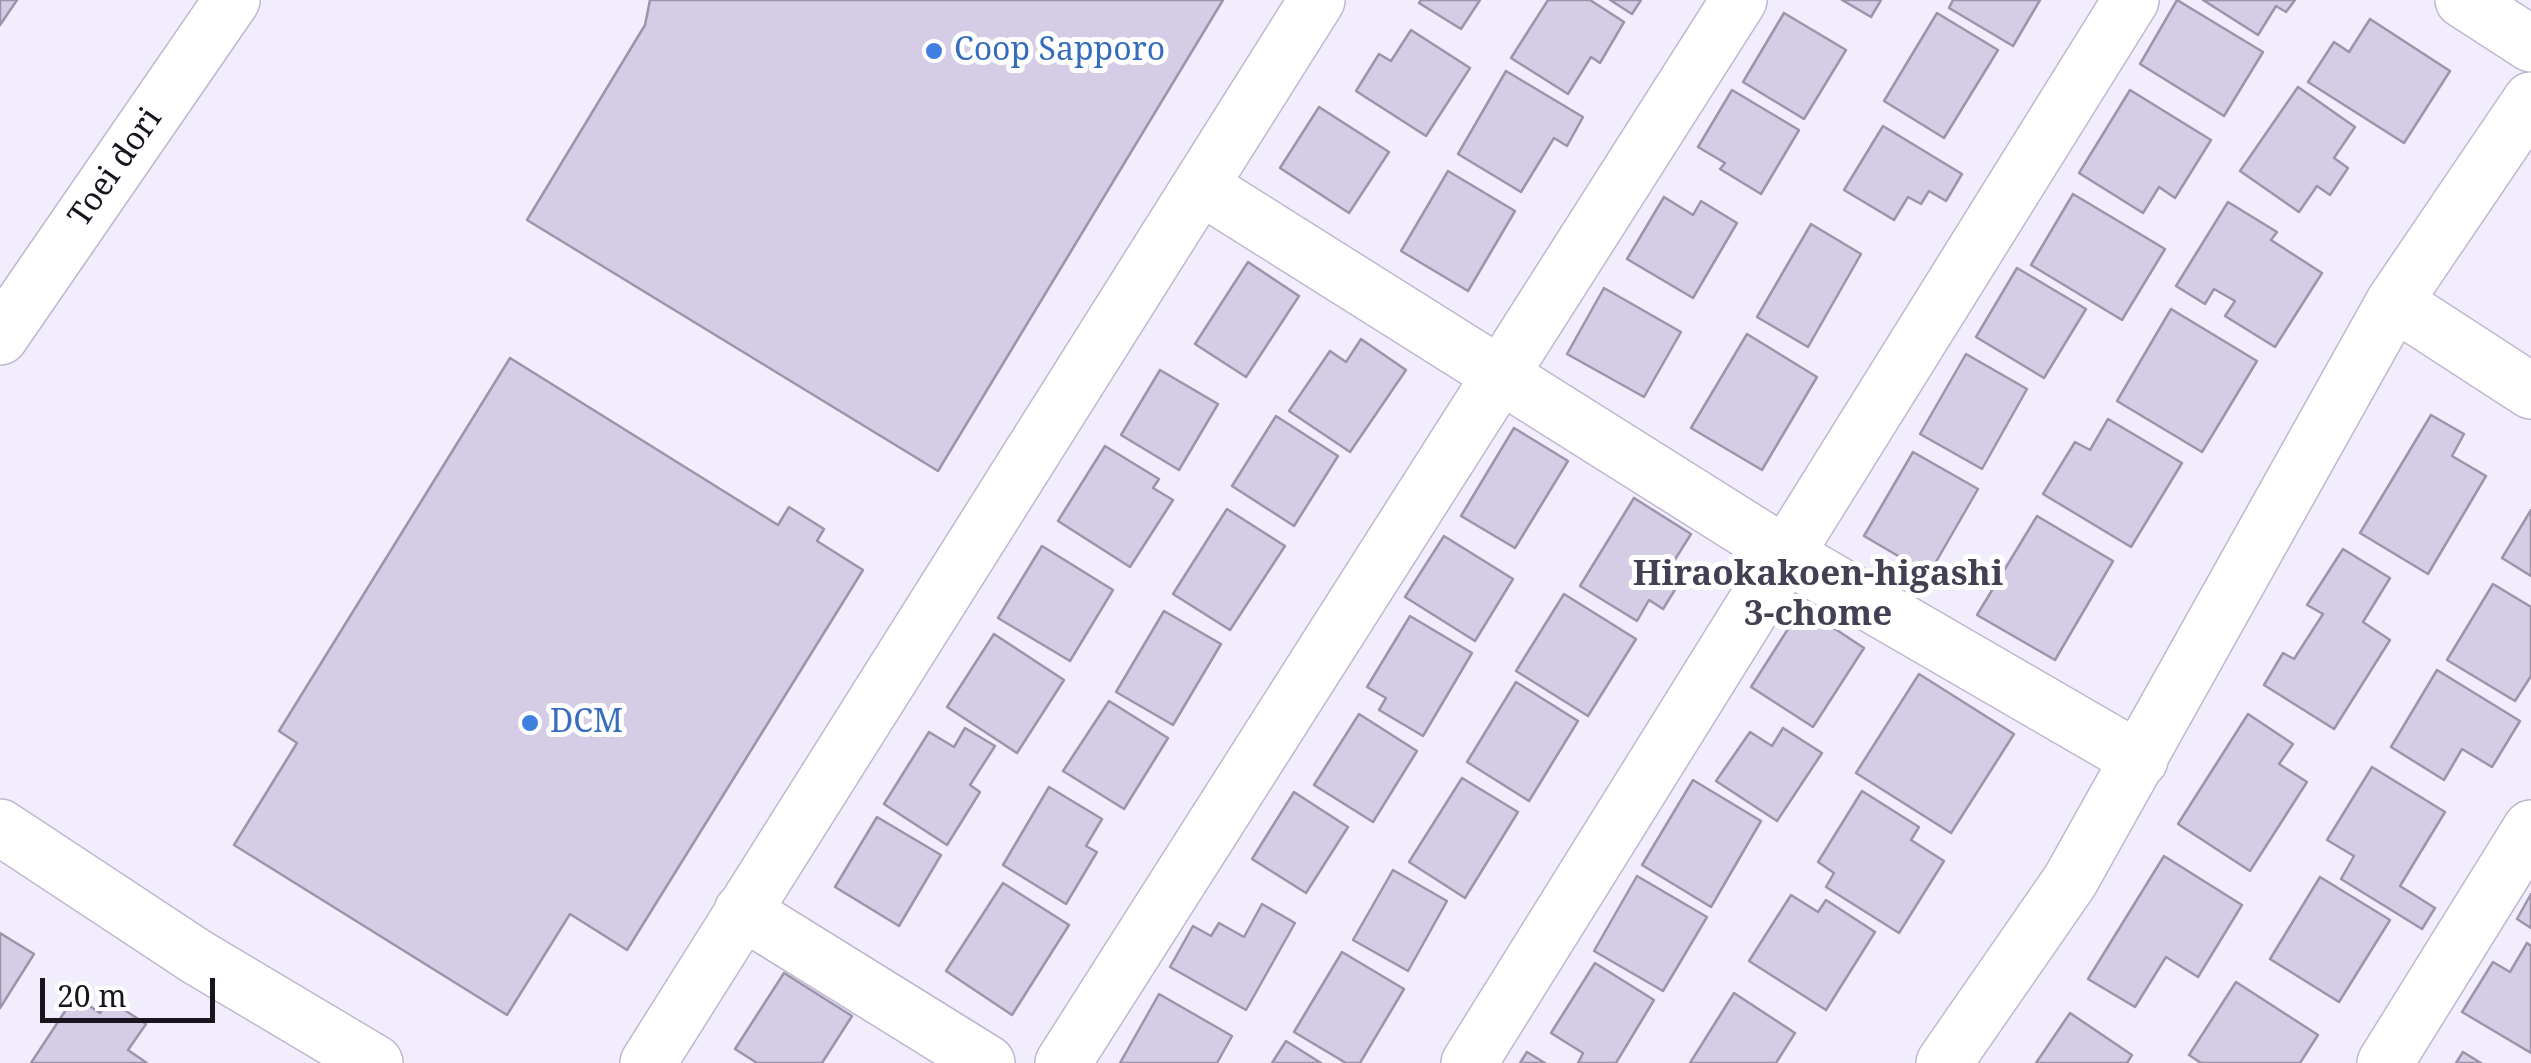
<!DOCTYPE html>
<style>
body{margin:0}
#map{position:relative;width:2531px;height:1063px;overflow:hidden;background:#f2edfc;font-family:"Noto Serif",serif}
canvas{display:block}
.scale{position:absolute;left:40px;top:978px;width:175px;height:45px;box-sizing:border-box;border:5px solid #18151e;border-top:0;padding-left:12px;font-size:30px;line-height:35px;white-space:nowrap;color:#18151e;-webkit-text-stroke:8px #fff;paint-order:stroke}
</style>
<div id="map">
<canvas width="2531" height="1063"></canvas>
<div class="scale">20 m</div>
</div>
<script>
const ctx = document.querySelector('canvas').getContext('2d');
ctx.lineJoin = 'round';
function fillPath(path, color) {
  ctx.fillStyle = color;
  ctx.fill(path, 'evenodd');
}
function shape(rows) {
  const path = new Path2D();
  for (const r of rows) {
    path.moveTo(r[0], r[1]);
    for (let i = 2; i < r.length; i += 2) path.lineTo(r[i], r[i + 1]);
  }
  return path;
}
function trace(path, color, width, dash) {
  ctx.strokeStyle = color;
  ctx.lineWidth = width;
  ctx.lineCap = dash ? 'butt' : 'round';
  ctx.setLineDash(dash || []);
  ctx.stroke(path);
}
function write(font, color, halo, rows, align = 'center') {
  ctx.font = font + ' "Noto Serif",serif';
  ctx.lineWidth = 10;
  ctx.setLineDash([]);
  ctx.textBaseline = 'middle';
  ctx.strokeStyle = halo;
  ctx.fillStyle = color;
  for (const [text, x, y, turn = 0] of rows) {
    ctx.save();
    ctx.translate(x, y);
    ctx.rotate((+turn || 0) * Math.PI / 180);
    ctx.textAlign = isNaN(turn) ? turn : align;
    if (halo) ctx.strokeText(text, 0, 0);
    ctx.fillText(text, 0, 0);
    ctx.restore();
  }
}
const building = shape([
 [0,0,17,0,0,25,0,0],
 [650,0,1223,0,938,471,527,220,645,25,650,0],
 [1421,0,1480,0,1461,29,1419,3,1421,0],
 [1548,0,1590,0,1624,22,1600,63,1591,57,1568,94,1511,58,1548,0],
 [1610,0,1641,0,1632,14,1610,0],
 [1842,0,1881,0,1871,17,1842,0],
 [1953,0,2040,0,2013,46,1949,8,1953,0],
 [2177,0,2263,52,2224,116,2140,64,2177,0],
 [2203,0,2295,0,2286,12,2276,6,2258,35,2203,0],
 [1784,13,1846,50,1804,119,1743,82,1784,13],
 [1937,13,1998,50,1944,138,1884,101,1937,13],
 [2370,19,2450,71,2404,143,2308,82,2334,42,2349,52,2370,19],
 [1411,30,1470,68,1426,136,1356,91,1379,54,1391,61,1411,30],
 [1506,71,1583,117,1567,146,1554,138,1521,192,1458,154,1506,71],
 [2298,87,2355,127,2334,158,2348,168,2330,195,2317,186,2299,212,2240,171,2298,87],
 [1732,90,1799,130,1761,194,1720,169,1725,163,1698,147,1732,90],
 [2130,90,2211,140,2175,198,2159,187,2143,213,2079,173,2130,90],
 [1319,107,1389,152,1349,213,1280,168,1319,107],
 [1883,126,1962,174,1946,201,1929,191,1921,204,1908,197,1894,220,1844,190,1883,126],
 [1448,171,1515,211,1468,291,1401,251,1448,171],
 [2073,194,2165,249,2122,320,2031,265,2073,194],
 [1664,197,1693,215,1701,201,1737,223,1693,298,1627,259,1664,197],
 [2228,202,2277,232,2271,240,2322,273,2275,347,2225,316,2235,301,2214,289,2205,304,2176,286,2228,202],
 [1811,224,1861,254,1808,347,1757,317,1811,224],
 [1248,262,1299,296,1246,377,1195,344,1248,262],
 [2017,268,2086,309,2044,378,1976,337,2017,268],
 [1604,288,1681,332,1644,397,1567,354,1604,288],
 [2171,309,2257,361,2202,452,2117,401,2171,309],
 [1747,334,1817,377,1762,470,1691,428,1747,334],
 [1361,339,1406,370,1350,452,1289,411,1330,351,1346,362,1361,339],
 [1966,354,2027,389,1982,469,1920,434,1966,354],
 [510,358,778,525,789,507,824,529,817,541,863,570,627,950,570,914,507,1015,234,845,297,743,279,731,510,358],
 [1160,370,1218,404,1179,470,1121,435,1160,370],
 [2431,415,2464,434,2452,456,2486,476,2428,574,2360,533,2431,415],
 [1276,416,1338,456,1294,526,1232,486,1276,416],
 [2108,419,2182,463,2131,547,2043,494,2075,442,2090,450,2108,419],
 [1514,428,1568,461,1515,548,1461,516,1514,428],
 [1105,446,1159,479,1153,488,1173,500,1130,567,1058,521,1105,446],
 [1913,452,1978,489,1929,574,1864,536,1913,452],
 [1634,498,1691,534,1669,569,1683,577,1663,609,1649,600,1637,621,1580,586,1634,498],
 [1227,509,1285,546,1230,630,1173,594,1227,509],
 [2531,510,2531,576,2502,558,2531,510],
 [2037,516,2113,561,2055,660,1977,615,2037,516],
 [1444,536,1513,579,1475,641,1405,597,1444,536],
 [1042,546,1113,590,1070,661,998,618,1042,546],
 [2343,549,2390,578,2363,622,2390,640,2334,729,2264,685,2283,653,2294,659,2323,614,2307,605,2343,549],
 [2493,584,2531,607,2531,676,2515,701,2447,660,2493,584],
 [1564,594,1636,639,1588,716,1516,671,1564,594],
 [1802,607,1864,648,1813,727,1751,687,1802,607],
 [1164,611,1221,644,1173,725,1116,692,1164,611],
 [1410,616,1472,653,1423,736,1379,710,1386,698,1367,687,1410,616],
 [994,634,1064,680,1017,753,947,707,994,634],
 [2437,670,2520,721,2492,767,2462,749,2444,780,2391,747,2437,670],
 [1919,674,2014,734,1951,833,1856,773,1919,674],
 [1516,682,1578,721,1529,801,1467,762,1516,682],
 [1109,701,1168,738,1124,809,1063,771,1109,701],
 [1359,714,1417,751,1373,822,1314,785,1359,714],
 [2248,714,2293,744,2279,764,2307,782,2250,871,2178,824,2248,714],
 [965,728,995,746,970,785,980,792,947,845,884,804,929,732,954,747,965,728],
 [1783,728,1822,753,1777,821,1716,781,1750,732,1772,746,1783,728],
 [2372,767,2445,812,2400,886,2435,908,2422,929,2341,879,2354,856,2327,840,2372,767],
 [1462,778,1518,812,1465,898,1409,862,1462,778],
 [1693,780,1761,821,1711,907,1642,865,1693,780],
 [1049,787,1102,819,1086,846,1097,852,1066,904,1003,865,1049,787],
 [1862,791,1919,827,1911,840,1944,861,1899,933,1826,887,1834,873,1818,862,1862,791],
 [1294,792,1348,827,1306,893,1252,859,1294,792],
 [877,817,941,855,899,926,835,887,877,817],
 [2164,856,2242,905,2198,977,2166,957,2135,1007,2088,979,2164,856],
 [1393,870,1447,901,1408,971,1353,940,1393,870],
 [1637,876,1707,917,1663,991,1594,951,1637,876],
 [2320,877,2390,920,2339,1002,2270,959,2320,877],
 [1003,883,1069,925,1012,1015,946,971,1003,883],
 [2531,894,2531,928,2517,919,2531,894],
 [1791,895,1818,912,1826,900,1875,932,1826,1010,1749,961,1791,895],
 [1262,904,1295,923,1246,1010,1170,967,1193,926,1211,936,1219,923,1244,937,1262,904],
 [0,933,34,954,0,1008,0,933],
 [2527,943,2531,946,2531,1053,2462,1012,2493,962,2510,972,2527,943],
 [1342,952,1404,989,1360,1063,1346,1063,1294,1032,1342,952],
 [1595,963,1654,1000,1616,1063,1578,1063,1583,1053,1551,1033,1595,963],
 [784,973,852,1016,822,1063,757,1063,735,1049,784,973],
 [2236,982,2318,1035,2300,1063,2201,1063,2189,1055,2236,982],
 [1734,993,1795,1033,1776,1063,1690,1063,1734,993],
 [1159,994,1232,1036,1217,1063,1120,1063,1159,994],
 [75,996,100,1013,109,1000,146,1024,128,1050,147,1063,31,1063,75,996],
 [2070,1013,2132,1055,2127,1063,2036,1063,2070,1013],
 [1286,1041,1321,1063,1272,1063,1286,1041],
 [1527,1052,1545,1063,1520,1063,1527,1052],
 [2463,1052,2481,1063,2456,1063,2463,1052]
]);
const minor = shape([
 [2463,0,2531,44],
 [1200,186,1788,556,2140,760],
 [2394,302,2531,391],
 [0,337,232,0],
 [0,827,197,957,375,1063],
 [742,911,987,1063],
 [648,1063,1317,0],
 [1063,1063,1739,0],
 [1469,1063,2131,0],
 [1944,1063,2070,881,2394,302,2531,100],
 [2385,1063,2531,828]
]);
const markers = [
 [934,51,10,"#3f7fe0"],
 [530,723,10,"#3f7fe0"]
];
const shopNames = [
 ["Coop Sapporo",954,51],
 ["DCM",550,723]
];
const streetNames = [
 ["Toei dori",116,168,-55]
];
const neighbourhoodNames = [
 ["Hiraokakoen-higashi",1818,575],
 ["3-chome",1818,615]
];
fillPath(building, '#d5cde5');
trace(building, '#9b94ab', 2.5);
trace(minor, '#bfb7cf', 58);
trace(minor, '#fff', 55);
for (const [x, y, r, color] of markers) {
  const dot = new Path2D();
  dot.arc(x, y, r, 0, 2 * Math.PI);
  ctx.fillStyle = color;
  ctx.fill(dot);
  trace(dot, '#fff', 4);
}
write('32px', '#366cbe', '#fff', shopNames, 'left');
write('32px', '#18151e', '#fff', streetNames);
write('bold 35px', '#453f53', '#fff', neighbourhoodNames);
</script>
